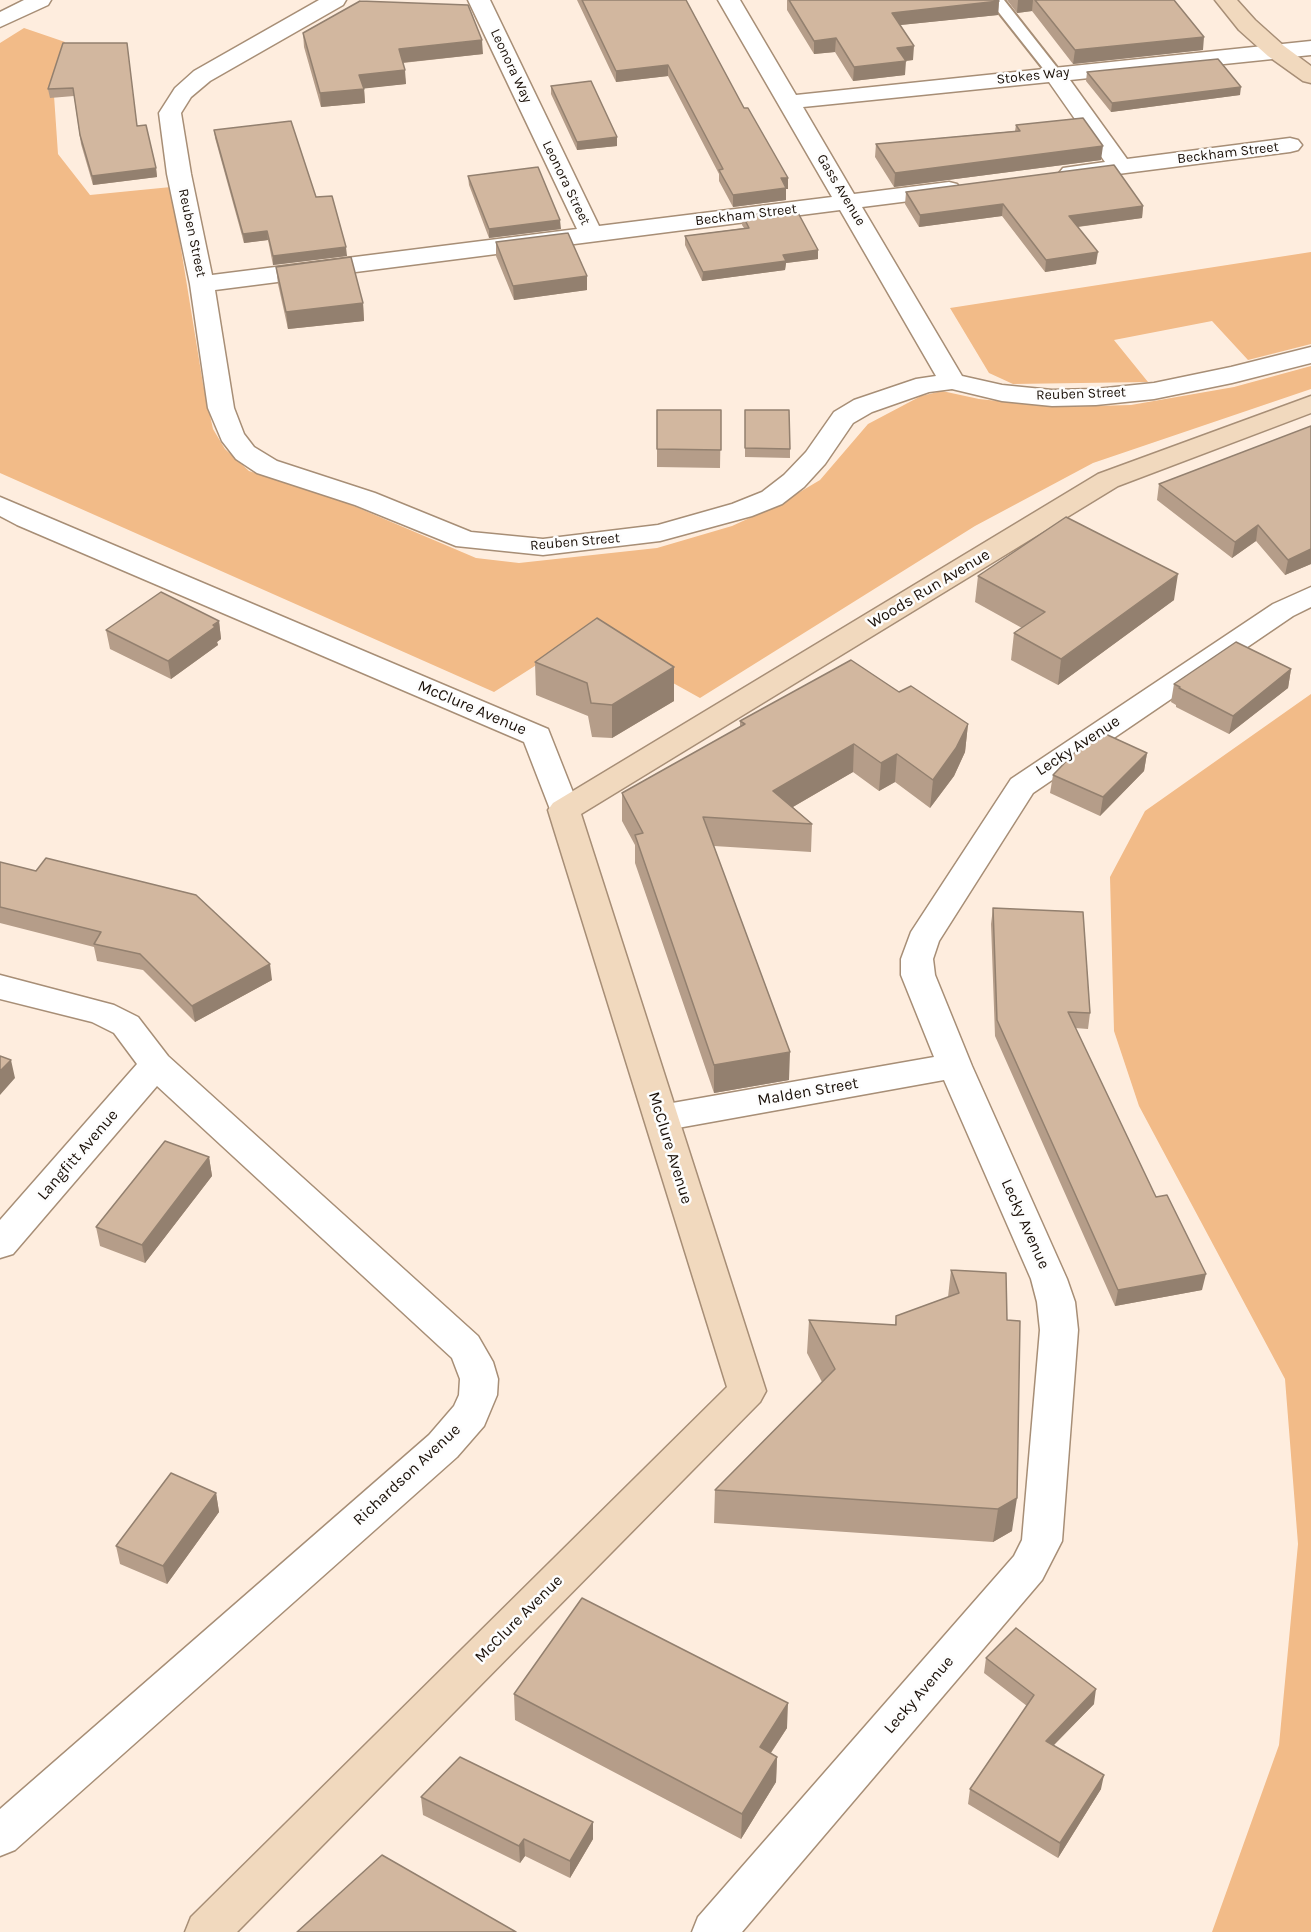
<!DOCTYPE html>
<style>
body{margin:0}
canvas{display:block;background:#feedde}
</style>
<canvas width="1311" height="1932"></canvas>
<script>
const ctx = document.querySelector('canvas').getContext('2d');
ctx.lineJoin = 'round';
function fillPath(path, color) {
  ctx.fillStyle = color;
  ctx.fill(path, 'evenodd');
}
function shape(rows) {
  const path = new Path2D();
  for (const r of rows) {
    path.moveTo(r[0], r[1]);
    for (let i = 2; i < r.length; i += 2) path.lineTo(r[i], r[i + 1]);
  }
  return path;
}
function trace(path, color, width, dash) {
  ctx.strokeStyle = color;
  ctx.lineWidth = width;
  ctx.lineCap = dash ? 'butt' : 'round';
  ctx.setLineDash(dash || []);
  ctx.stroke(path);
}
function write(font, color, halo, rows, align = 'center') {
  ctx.font = font + ' Karla,sans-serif';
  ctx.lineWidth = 5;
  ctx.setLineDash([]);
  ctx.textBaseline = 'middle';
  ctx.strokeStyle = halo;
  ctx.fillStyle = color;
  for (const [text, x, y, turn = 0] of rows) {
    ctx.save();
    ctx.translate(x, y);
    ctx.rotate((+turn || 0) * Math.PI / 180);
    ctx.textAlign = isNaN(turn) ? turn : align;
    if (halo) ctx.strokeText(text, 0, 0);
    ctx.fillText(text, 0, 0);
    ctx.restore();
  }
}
const green = shape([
 [24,28,65,42,53,81,58,154,90,195,171,187,203,384,213,429,225,449,249,471,335,498,476,558,519,563,657,548,732,526,778,505,820,480,868,424,921,396,942,391,979,399,1055,407,1131,405,1234,387,1311,366,1311,389,1093,463,975,526,700,698,585,634,494,692,0,473,0,43],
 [1311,252,1311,344,1248,360,1212,321,1114,340,1148,382,1013,384,989,373,950,308],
 [1311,694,1311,1932,1212,1932,1279,1745,1298,1544,1285,1379,1139,1106,1114,1031,1110,877,1145,811]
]);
const lane = shape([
 [989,0,1004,0,1059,70,1062,73,1059,76,1049,76,989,0]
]);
const street = shape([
 [24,0,51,0,48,5,0,27,0,12,24,0],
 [319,0,346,0,343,5,210,81,191,97,181,113,191,174,212,275,577,229,468,0,490,0,599,226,832,197,718,0,740,0,796,95,1311,41,1311,55,1070,80,1127,159,1290,138,1298,140,1302,145,1298,150,1290,152,1071,180,1063,178,1059,173,1063,168,1105,162,1049,82,803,107,854,194,949,182,957,184,961,189,957,194,949,196,862,207,962,376,1002,385,1052,390,1096,389,1154,383,1231,367,1311,347,1311,363,1232,383,1154,399,1096,405,1052,406,1002,401,952,389,929,392,872,412,853,423,825,464,804,487,782,504,752,516,660,541,543,555,456,546,355,505,257,473,236,459,222,441,208,408,190,284,167,174,159,113,175,88,194,71,319,0],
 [840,210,936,376,916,379,854,400,834,412,806,452,784,475,762,492,732,504,658,525,543,539,471,532,375,493,277,461,254,447,244,434,234,408,215,290,840,210],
 [0,497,548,729,580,810,575,817,564,820,553,817,524,742,17,525,0,516,0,497],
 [1311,587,1311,607,1293,616,1033,793,939,941,933,959,935,975,972,1066,1067,1279,1075,1302,1078,1330,1062,1541,1042,1580,742,1932,692,1932,698,1917,1014,1556,1022,1540,1040,1330,1037,1302,1031,1279,944,1080,661,1131,649,1127,644,1118,649,1109,661,1105,934,1057,901,975,901,959,911,932,1011,779,1273,604,1311,587],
 [0,975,114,1005,138,1017,168,1056,478,1336,493,1362,498,1379,497,1395,484,1426,457,1457,15,1850,0,1856,0,1809,429,1435,454,1406,459,1395,460,1379,452,1358,157,1086,13,1254,0,1258,0,1220,137,1064,114,1033,92,1022,0,999,0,975]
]);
const secondary = shape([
 [1215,0,1237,0,1255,20,1284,46,1311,66,1311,83,1303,81,1268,56,1239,30,1215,0],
 [1311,396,1311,413,1118,486,581,814,766,1391,760,1402,237,1932,185,1932,191,1917,727,1387,548,810,553,803,1098,474,1311,396]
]);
const wall = shape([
 [577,0,686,0,744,108,788,178,788,189,786,189,786,200,733,207,719,181,719,174,668,76,616,82],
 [787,0,998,0,999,1,998,15,900,25,913,60,905,61,905,75,853,81,835,52,814,54,787,10],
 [1007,0,1174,0,1203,50,1073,64,1032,11,1017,13],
 [303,33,483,54,403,63,406,84,364,88,365,103,321,107,304,47],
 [63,43,137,126,156,168,157,177,93,185,81,144,74,96,50,98,48,89],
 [1087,72,1240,95,1111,112,1086,81],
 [551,86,617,137,617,146,577,150,551,94],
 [1016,125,1101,160,894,187,875,157,876,144,1015,131],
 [214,130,316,197,347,256,273,265,268,240,244,243,215,138],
 [468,176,561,229,489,238,469,185],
 [906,192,1143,206,1142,218,1078,227,1096,264,1045,272,1002,216,919,227,905,204],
 [743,216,818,259,786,263,785,270,702,281,685,245,685,236,744,228,742,225],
 [496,242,587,276,587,290,514,300,496,256],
 [276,267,363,303,364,321,288,329,278,284],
 [657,410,721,410,720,468,657,467],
 [745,410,790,449,790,458,745,457],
 [1311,426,1311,564,1285,575,1256,541,1232,558,1157,500,1159,484],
 [978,576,1174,600,1058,685,1011,660,1014,633,1022,628,975,602],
 [219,621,221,639,217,642,218,645,171,679,110,649,106,630],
 [535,662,674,701,612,738,592,737,588,716,536,695],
 [1291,669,1288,688,1229,734,1176,707,1176,705,1171,702,1174,684],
 [899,692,968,724,965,752,954,776,930,808,895,782,879,791,853,772,793,807,812,824,811,852,714,846,789,1080,714,1093,635,863,635,845,622,821,622,793,740,727,740,721],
 [1147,753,1144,771,1100,816,1050,793,1053,775],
 [0,862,272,980,195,1022,143,970,97,961,94,947,0,923],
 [993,908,1090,1013,1088,1029,1075,1028,1156,1197,1202,1290,1115,1306,995,1036,991,924],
 [209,1157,212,1176,145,1263,100,1246,96,1227],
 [951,1270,1006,1273,1012,1531,993,1542,714,1523,715,1490,822,1382,807,1353,809,1320,895,1325,896,1316,948,1297],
 [216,1493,219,1512,167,1584,120,1564,116,1546],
 [986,1658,1094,1704,1054,1745,1101,1789,1058,1858,968,1804,970,1789,1027,1706,984,1673],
 [514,1694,787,1728,771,1753,777,1757,776,1782,741,1839,515,1720],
 [421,1797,593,1822,593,1839,570,1878,525,1856,520,1863,423,1815]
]);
const shadedWall = shape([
 [1018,0,1033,0,1032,11,1017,13],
 [999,1,998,15,891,26,892,13],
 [1204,37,1203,50,1073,64,1075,50],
 [836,38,835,52,814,54,814,41],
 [482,40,483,54,399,63,399,49],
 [914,46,913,60,896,62,897,48],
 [906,61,905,75,853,81,854,67],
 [668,65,668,76,616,82,616,71],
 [405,70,406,84,360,89,359,75],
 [1241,87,1240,95,1111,112,1112,103],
 [364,89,365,103,321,107,320,93],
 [617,137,617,146,577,150,577,142],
 [1103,146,1101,160,894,187,895,173],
 [156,168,157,177,93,185,92,176],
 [781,178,788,178,788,189,786,189,786,200,733,207,733,195],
 [1003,204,1002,216,919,227,920,215],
 [1143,206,1142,218,1068,228,1069,216],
 [560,220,561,229,489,238,489,229],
 [267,231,268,240,244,243,243,234],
 [346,247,347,256,273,265,273,256],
 [818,250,818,259,786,263,785,270,702,281,703,272,783,255],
 [1098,252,1096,264,1045,272,1046,260],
 [587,276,587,290,514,300,513,286],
 [363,303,364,321,288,329,286,312],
 [1258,525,1256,541,1232,558,1235,542],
 [1311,549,1311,564,1285,575,1288,560],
 [1178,574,1174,600,1058,685,1061,659],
 [219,621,221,639,217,642,218,645,171,679,168,661],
 [674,667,674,701,612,738,612,705],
 [1291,669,1288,688,1229,734,1233,716],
 [968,724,965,752,954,776,930,808,933,780],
 [854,744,853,772,772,819,773,791],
 [1147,753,1144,771,1100,816,1103,797],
 [897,754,895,782,879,791,881,763],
 [270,964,272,980,195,1022,192,1006],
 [790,1052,789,1080,714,1093,714,1065],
 [11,1060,15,1078,0,1095,0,1071],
 [209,1157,212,1176,145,1263,142,1245],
 [1206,1274,1202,1290,1115,1306,1118,1290],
 [216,1493,219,1512,167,1584,163,1566],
 [1017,1498,1012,1531,993,1542,998,1509],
 [1096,1689,1094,1704,1044,1755,1046,1741],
 [788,1703,787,1728,758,1772,760,1747],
 [777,1757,776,1782,741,1839,742,1814],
 [1104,1775,1101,1789,1058,1858,1060,1843],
 [593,1822,593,1839,570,1878,570,1861],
 [524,1839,525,1856,520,1863,519,1846]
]);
const building = shape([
 [582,0,686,0,744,108,748,108,788,178,781,178,786,188,733,195,719,170,723,169,668,65,616,71,582,0],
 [789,0,998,0,999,1,892,13,914,46,897,48,906,61,854,67,836,38,814,41,789,0],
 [1035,0,1174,0,1204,37,1075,50,1035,0],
 [360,1,468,5,482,40,399,49,405,70,359,75,364,89,320,93,303,33,360,1],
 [63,43,127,43,137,126,146,125,156,168,92,176,80,135,73,88,48,89,63,43],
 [1218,59,1241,87,1112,103,1087,72,1218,59],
 [591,81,617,137,577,142,551,86,591,81],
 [1083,118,1103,146,895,173,876,144,1020,131,1016,125,1083,118],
 [291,121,316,197,332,196,346,247,273,256,267,231,243,234,214,130,291,121],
 [1114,165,1143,206,1069,216,1098,252,1046,260,1003,204,920,215,906,192,1114,165],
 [538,167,560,220,489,229,468,176,538,167],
 [796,209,818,250,783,255,786,261,703,272,685,236,749,228,743,216,796,209],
 [568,233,587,276,513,286,496,242,568,233],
 [351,257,363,303,286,312,276,267,351,257],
 [657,410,721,410,721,450,657,449,657,410],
 [745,410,789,410,790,449,745,448,745,410],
 [1311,426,1311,549,1288,560,1258,525,1235,542,1159,484,1311,426],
 [1066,517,1178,574,1061,659,1014,633,1045,612,978,576,1066,517],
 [161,592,219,621,213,625,215,627,168,661,106,630,161,592],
 [597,618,674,667,612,705,591,703,587,683,535,662,597,618],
 [1236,642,1291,669,1233,716,1179,688,1180,687,1174,684,1236,642],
 [851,660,899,692,911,686,968,724,956,748,933,780,897,754,881,763,854,744,773,791,812,824,703,817,790,1052,714,1065,635,835,643,833,622,793,745,724,740,721,851,660],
 [1101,732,1147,753,1103,797,1053,775,1082,745,1101,732],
 [46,858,196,895,270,964,192,1006,140,954,94,944,101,932,0,907,0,862,36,871,46,858],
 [993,908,1083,912,1090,1013,1068,1012,1156,1197,1167,1195,1206,1274,1118,1290,997,1020,993,908],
 [0,1056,11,1060,0,1071,0,1056],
 [165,1141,209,1157,142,1245,96,1227,165,1141],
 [951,1270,1006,1273,1007,1320,1020,1321,1017,1498,998,1509,715,1490,835,1369,809,1320,896,1325,896,1316,959,1293,951,1270],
 [171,1473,216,1493,163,1566,116,1546,171,1473],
 [582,1598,788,1703,760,1747,777,1757,742,1814,514,1694,582,1598],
 [1016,1628,1096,1689,1046,1741,1104,1775,1060,1843,970,1789,1034,1695,986,1658,1016,1628],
 [460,1757,593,1822,570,1861,524,1839,519,1846,421,1797,460,1757],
 [382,1855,516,1932,297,1932,382,1855]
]);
const farStreetnames = [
 ["Leonora Way",511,66,65],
 ["Stokes Way",1033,76,-6],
 ["Beckham Street",1228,153,-7],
 ["Leonora Street",566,183,64],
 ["Gass Avenue",841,190,59],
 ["Beckham Street",746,215,-7],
 ["Reuben Street",192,233,78],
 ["Reuben Street",1081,394,-2],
 ["Reuben Street",575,542,-5]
];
const streetNames = [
 ["Woods Run Avenue",929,589,-31],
 ["McClure Avenue",472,708,23],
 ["Lecky Avenue",1078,746,-33],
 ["Malden Street",808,1092,-10],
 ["McClure Avenue",670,1148,73],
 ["Langfitt Avenue",78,1155,-49],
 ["Lecky Avenue",1025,1224,66],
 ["Richardson Avenue",407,1475,-43],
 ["McClure Avenue",519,1619,-45],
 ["Lecky Avenue",919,1695,-49]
];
fillPath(green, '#f2bb88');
trace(lane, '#a78e76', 4);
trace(street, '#a78e76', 3);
trace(secondary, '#a78e76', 3);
fillPath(lane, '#fff');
fillPath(street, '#fff');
fillPath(secondary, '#f1d9be');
fillPath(wall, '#b59d89');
fillPath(shadedWall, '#93806f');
fillPath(building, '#d2b79f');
trace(building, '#93806f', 1.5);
write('14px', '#1a1008', '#fdfdfd', farStreetnames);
write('16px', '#1a1008', '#fdfdfd', streetNames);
</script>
